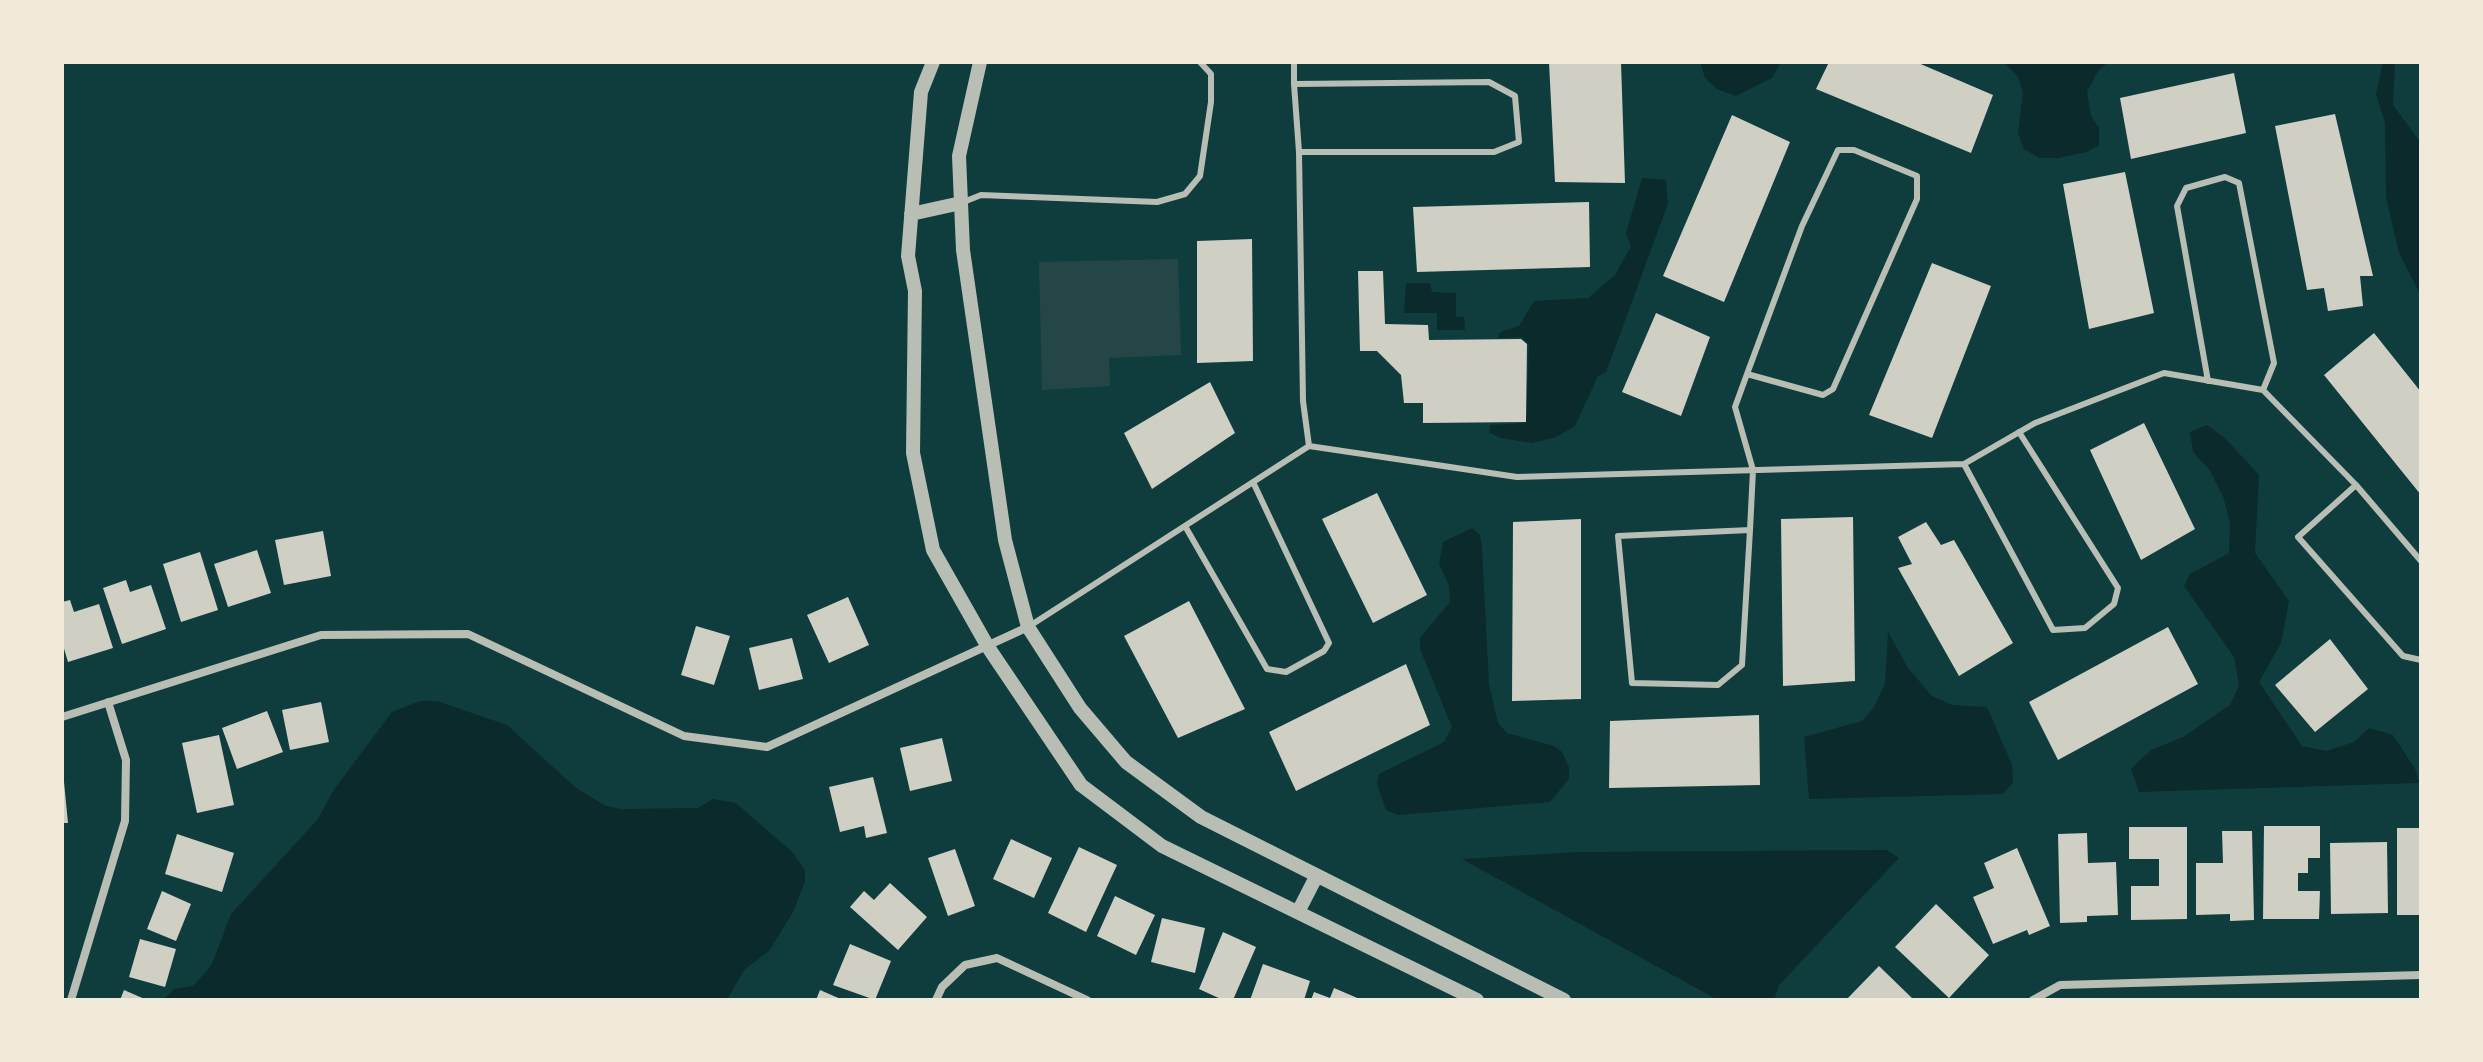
<!DOCTYPE html>
<style>
body{margin:0}
#map{position:relative;width:2483px;height:1062px;overflow:hidden;background:#0f3d3e;font-family:"DejaVu Sans",sans-serif}
canvas{display:block}
.frame{position:absolute;inset:0;border:64px solid #f1e9da;pointer-events:none}
</style>
<div id="map">
<canvas width="2483" height="1062"></canvas>
<div class="frame"></div>
</div>
<script>
const ctx = document.querySelector('canvas').getContext('2d');
ctx.lineJoin = 'round';
function fillPath(path, color) {
  ctx.fillStyle = color;
  ctx.fill(path, 'evenodd');
}
function shape(rows) {
  const path = new Path2D();
  for (const r of rows) {
    path.moveTo(r[0], r[1]);
    for (let i = 2; i < r.length; i += 2) path.lineTo(r[i], r[i + 1]);
  }
  return path;
}
function trace(path, color, width, dash) {
  ctx.strokeStyle = color;
  ctx.lineWidth = width;
  ctx.lineCap = dash ? 'butt' : 'round';
  ctx.setLineDash(dash || []);
  ctx.stroke(path);
}
const green = shape([
 [1178,259,1181,355,1109,358,1110,386,1042,390,1039,262]
]);
const water = shape([
 [1700,62,1781,62,1772,78,1736,96,1717,89,1705,78],
 [2004,62,2108,62,2098,71,2087,92,2091,116,2099,128,2099,145,2087,152,2058,158,2040,158,2024,149,2018,133,2023,92,2018,77],
 [2383,62,2395,62,2393,105,2421,143,2421,296,2399,253,2386,197,2385,123,2376,94],
 [1642,178,1666,180,1668,204,1606,372,1598,376,1575,426,1556,437,1532,443,1500,438,1489,432,1490,425,1526,423,1529,345,1522,337,1498,338,1500,332,1519,326,1534,301,1588,298,1615,275,1631,246,1626,233],
 [1406,283,1430,283,1432,292,1456,293,1456,317,1464,317,1465,330,1437,330,1437,313,1404,313],
 [2207,425,2225,438,2259,475,2255,553,2289,601,2281,643,2259,682,2302,746,2326,751,2354,742,2369,728,2393,735,2415,769,2419,783,2139,792,2131,769,2151,750,2183,737,2230,705,2239,686,2234,657,2184,586,2190,574,2229,553,2230,523,2223,496,2209,469,2193,452,2190,432],
 [1472,528,1480,535,1482,548,1489,684,1498,723,1507,733,1554,746,1562,752,1569,767,1569,779,1550,802,1398,815,1386,810,1377,784,1379,774,1444,742,1452,727,1420,649,1420,638,1450,602,1449,586,1439,564,1443,542],
 [1888,632,1908,668,1932,696,1952,705,1987,707,2012,765,2013,783,2003,794,1809,799,1804,737,1862,721,1874,707,1885,684],
 [420,701,437,701,507,725,576,788,604,805,620,809,698,808,713,799,736,803,792,852,805,870,805,882,793,912,769,951,744,970,727,1000,163,1000,174,989,193,986,211,966,231,914,318,819,333,791,392,712],
 [1887,850,1899,858,1779,985,1774,1000,1718,1000,1462,859,1578,852]
]);
const building = shape([
 [1549,62,1621,62,1625,183,1555,182],
 [1829,62,1916,62,1993,95,1971,153,1816,89],
 [2234,73,2246,133,2131,159,2120,98],
 [2335,114,2373,276,2360,276,2363,306,2328,311,2324,288,2307,290,2275,126],
 [1732,115,1790,142,1724,302,1663,276],
 [2125,172,2154,313,2089,329,2063,184],
 [1589,202,1590,267,1417,272,1413,207],
 [1252,239,1253,361,1197,363,1197,241],
 [1932,263,1991,286,1932,438,1869,415],
 [1358,271,1383,271,1385,324,1428,325,1429,340,1521,339,1527,344,1526,422,1423,423,1423,403,1404,403,1401,375,1377,351,1360,351],
 [1656,313,1710,337,1681,416,1622,392],
 [2374,333,2421,392,2421,495,2324,375],
 [1210,382,1235,433,1152,489,1124,433],
 [2144,423,2195,529,2141,560,2090,450],
 [1377,493,1427,595,1373,623,1322,519],
 [1853,517,1855,681,1783,686,1781,519],
 [1581,519,1581,699,1512,701,1513,522],
 [1926,522,1941,545,1954,540,2013,643,1959,676,1898,568,1912,564,1898,537],
 [323,531,331,576,284,585,275,540],
 [257,550,271,593,228,607,214,564],
 [200,552,218,610,181,622,163,564],
 [126,580,130,592,151,585,166,629,122,644,103,588],
 [848,597,869,645,829,663,807,615],
 [70,600,74,612,99,604,113,648,68,662,62,642,62,602],
 [1189,601,1245,709,1178,738,1124,636],
 [696,626,730,636,714,685,681,675],
 [2168,627,2198,684,2058,760,2029,702],
 [792,638,803,679,759,690,749,648],
 [2330,639,2368,689,2315,732,2275,685],
 [1406,664,1430,725,1296,791,1269,732],
 [321,702,329,742,290,750,282,710],
 [267,711,283,752,237,769,222,728],
 [1759,715,1760,785,1609,788,1610,721],
 [219,735,234,805,197,813,182,743],
 [942,738,952,781,910,791,900,748],
 [873,777,887,833,866,838,864,826,840,832,829,787],
 [64,782,68,823,62,823,62,783],
 [2264,826,2320,826,2320,858,2308,858,2308,873,2298,873,2298,891,2320,891,2319,919,2263,919],
 [2129,827,2187,827,2187,919,2131,920,2131,886,2159,886,2159,859,2129,859],
 [2397,828,2421,828,2421,915,2397,915],
 [2222,831,2252,831,2254,920,2230,921,2230,914,2196,915,2196,863,2223,863],
 [2087,833,2088,863,2116,862,2118,915,2087,916,2087,922,2060,923,2058,834],
 [177,834,234,853,222,892,165,874],
 [1011,839,1052,858,1034,898,993,879],
 [2387,842,2388,913,2331,914,2330,843],
 [1079,847,1117,865,1086,932,1048,913],
 [2017,848,2050,926,2029,935,2027,930,1993,944,1973,897,1994,888,1984,863],
 [955,849,975,906,948,916,928,858],
 [890,883,927,917,898,950,850,907,864,891,874,900],
 [162,891,191,904,176,941,147,929],
 [1115,896,1155,915,1136,955,1097,936],
 [1936,904,1989,955,1949,998,1895,947],
 [1162,918,1205,928,1195,973,1151,962],
 [1223,932,1256,947,1233,1000,1223,1000,1199,989],
 [140,939,176,949,165,987,129,977],
 [850,944,891,961,875,1000,833,985],
 [1263,964,1310,981,1304,1000,1250,1000],
 [1879,966,1914,1000,1846,1000],
 [1334,988,1362,1000,1311,1000,1314,992,1330,998],
 [124,990,147,1000,120,1000],
 [820,990,843,1000,816,1000]
]);
const service = shape([
 [1294,62,1294,84,1489,82,1515,96,1519,142,1494,152,1299,152,1303,401,1309,446,1517,477,1964,464,2035,423,2164,373,2263,390,2356,485,2421,561],
 [1294,84,1299,152],
 [961,203,981,195,1157,202,1185,194,1200,176,1211,102,1211,74,1200,62],
 [1747,374,1823,395,1833,389,1917,199,1917,176,1854,150,1838,150,1802,226,1747,374,1735,407,1753,470,1750,530,1742,665,1718,685,1632,683,1618,536,1750,530],
 [2208,381,2177,206,2186,188,2225,177,2239,183,2274,363,2263,390],
 [1964,464,2053,630,2085,628,2114,604,2118,588,2019,432],
 [2356,485,2298,537,2403,656,2421,660],
 [1185,526,1267,669,1286,672,1324,651,1329,643,1253,482],
 [1028,627,1309,446]
]);
const minor = shape([
 [62,717,321,635,468,634,684,736,767,747,1028,627],
 [71,1000,125,821,126,760,108,702],
 [936,1000,942,987,965,965,997,958,1087,1000],
 [2033,1000,2060,985,2421,975]
]);
const tertiary = shape([
 [933,62,921,92,908,256,915,291,913,453,933,550,988,647,1081,785,1162,846,1477,1000],
 [980,62,959,156,963,250,1005,540,1028,627,1080,708,1126,762,1201,817,1564,1000],
 [911,214,961,203],
 [1298,912,1316,877]
]);
fillPath(green, '#244646');
fillPath(water, '#0a2a2b');
fillPath(building, '#cfcfc3');
trace(service, '#b8beb3', 6);
trace(minor, '#b8beb3', 8);
trace(tertiary, '#b8beb3', 14);
</script>
